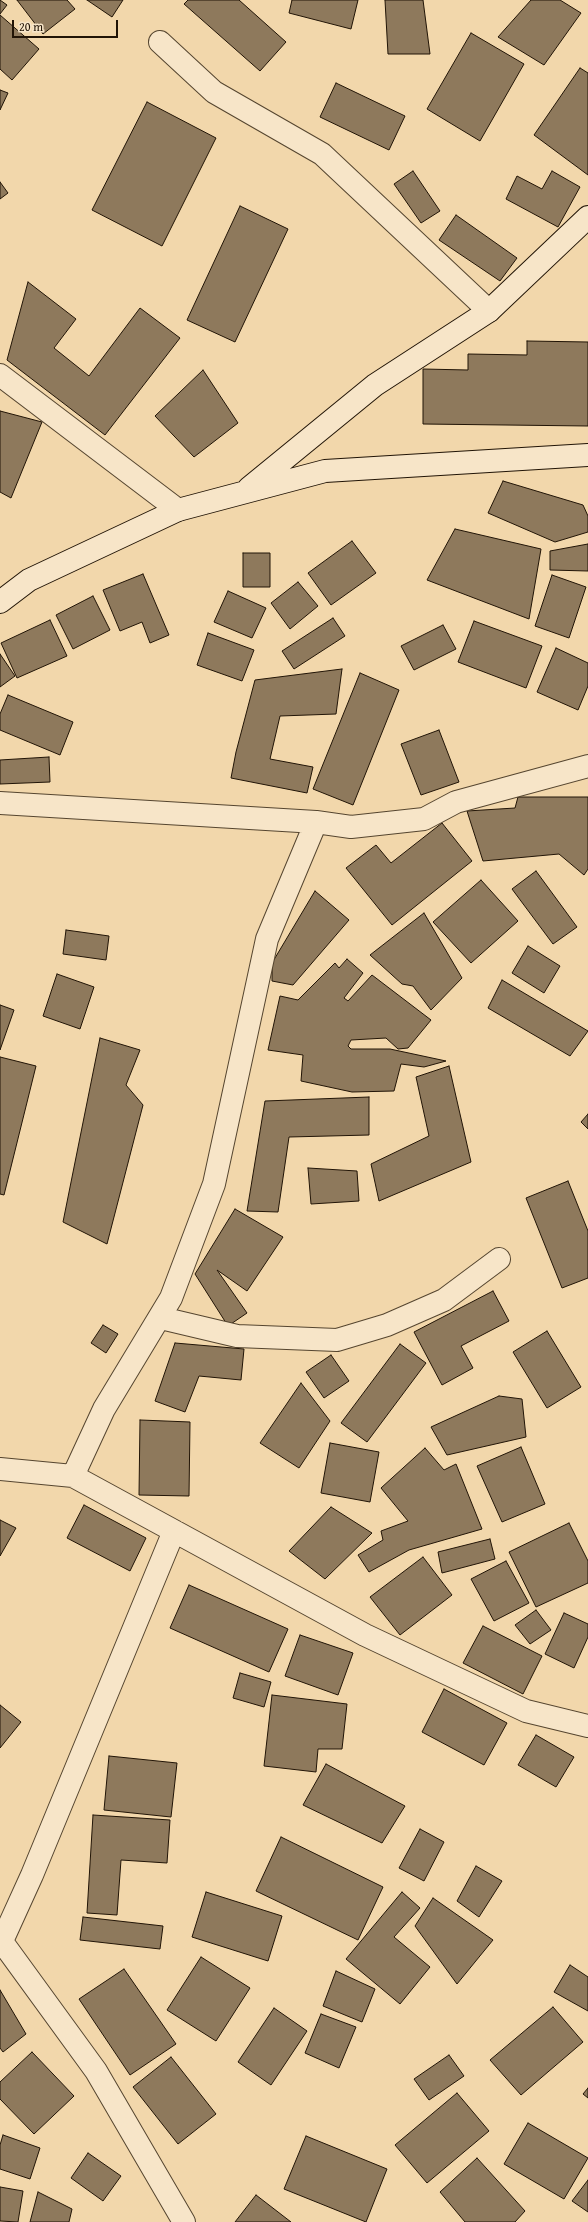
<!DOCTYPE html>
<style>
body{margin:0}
#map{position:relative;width:588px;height:2222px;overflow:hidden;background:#f2d7ab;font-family:"Gentium Book Plus",serif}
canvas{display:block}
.scale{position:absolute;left:12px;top:20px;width:106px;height:18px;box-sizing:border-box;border:2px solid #211406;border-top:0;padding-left:5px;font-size:12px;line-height:14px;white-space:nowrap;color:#211406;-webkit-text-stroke:3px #f7e5c8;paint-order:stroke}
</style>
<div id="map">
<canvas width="588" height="2222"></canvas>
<div class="scale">20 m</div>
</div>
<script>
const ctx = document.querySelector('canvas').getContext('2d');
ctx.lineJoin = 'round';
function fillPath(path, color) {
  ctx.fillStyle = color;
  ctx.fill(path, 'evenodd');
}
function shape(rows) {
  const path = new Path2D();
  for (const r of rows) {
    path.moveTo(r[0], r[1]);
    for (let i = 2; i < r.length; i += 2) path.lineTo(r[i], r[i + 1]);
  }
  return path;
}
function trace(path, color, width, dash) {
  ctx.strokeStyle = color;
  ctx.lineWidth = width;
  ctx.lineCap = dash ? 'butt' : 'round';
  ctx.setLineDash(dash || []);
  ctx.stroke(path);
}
const building = shape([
 [0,0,7,5,0,14,0,0],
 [17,0,67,0,75,9,43,34,17,0],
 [87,0,123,0,112,17,87,0],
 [188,0,239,0,286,42,260,71,184,4,188,0],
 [292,0,358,0,351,29,289,13,292,0],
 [385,0,423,0,430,54,388,54,385,0],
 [531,0,560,0,581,13,544,65,498,37,531,0],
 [0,15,39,49,12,80,0,69,0,15],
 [471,33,524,64,480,141,427,109,471,33],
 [580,68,588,73,588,175,534,135,580,68],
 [336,83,405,116,389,150,320,117,336,83],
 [0,90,8,93,0,110,0,90],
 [147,102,216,138,162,246,92,210,147,102],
 [413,171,440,211,421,223,394,184,413,171],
 [552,171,580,187,558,227,506,199,517,176,542,189,552,171],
 [0,182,8,193,0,199,0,182],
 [240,206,288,229,235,342,187,320,240,206],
 [456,215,517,258,500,281,439,240,456,215],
 [28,282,76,319,54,348,89,376,140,308,180,338,105,435,7,360,28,282],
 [527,341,588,342,588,426,423,424,423,369,468,370,468,354,527,355,527,341],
 [203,370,238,423,194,457,155,416,203,370],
 [0,411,42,422,11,498,0,492,0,411],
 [503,481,583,505,588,516,588,532,555,542,488,513,503,481],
 [455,529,541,549,529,619,427,580,455,529],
 [352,541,376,573,331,605,308,573,352,541],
 [588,544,588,571,550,570,550,551,588,544],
 [243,553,270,553,270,587,243,587,243,553],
 [143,574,169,635,150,643,142,622,120,631,103,590,143,574],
 [552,575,586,587,569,638,535,626,552,575],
 [298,582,318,606,290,629,271,603,298,582],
 [228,591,266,608,252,638,214,622,228,591],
 [93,596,110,630,73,649,56,615,93,596],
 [333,618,345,636,294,669,282,651,333,618],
 [50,620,67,656,17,678,1,643,50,620],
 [474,621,542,646,526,688,458,662,474,621],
 [443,625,456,649,414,670,401,646,443,625],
 [208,633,254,650,242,681,197,665,208,633],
 [556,648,588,663,588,686,578,710,537,692,556,648],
 [0,654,15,676,0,687,0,654],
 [342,669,336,714,280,716,270,759,313,767,307,793,231,778,236,752,255,680,342,669],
 [360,673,399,690,353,805,313,789,360,673],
 [8,695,73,722,60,755,0,730,0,714,8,695],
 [439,730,459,782,421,795,401,744,439,730],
 [49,757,50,782,0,784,0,760,49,757],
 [518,797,588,797,588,869,584,875,559,854,483,861,467,811,515,808,518,797],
 [442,823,472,861,392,925,346,868,376,845,391,863,442,823],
 [536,871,577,927,553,944,512,889,536,871],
 [481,880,518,921,471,963,433,922,481,880],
 [315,891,349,920,293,985,272,981,272,963,315,891],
 [424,913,462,978,431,1010,413,986,402,984,370,955,424,913],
 [66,930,109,936,106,960,63,954,66,930],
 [528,946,560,966,544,993,512,973,528,946],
 [347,959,363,973,344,998,348,1001,372,975,431,1020,408,1048,398,1049,386,1038,351,1040,348,1046,351,1049,390,1049,446,1061,424,1067,401,1064,394,1091,352,1092,301,1081,303,1055,268,1050,280,996,298,1000,335,963,339,968,347,959],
 [57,974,94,987,80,1029,43,1016,57,974],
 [502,980,588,1031,570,1056,488,1008,502,980],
 [0,1005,14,1010,0,1050,0,1005],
 [100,1038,140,1050,126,1085,143,1105,107,1244,63,1222,100,1038],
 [0,1057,36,1066,4,1195,0,1194,0,1057],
 [449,1066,471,1162,379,1201,371,1164,429,1136,416,1077,449,1066],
 [369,1097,369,1135,289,1137,278,1212,247,1211,265,1101,369,1097],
 [588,1114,588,1129,581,1122,588,1114],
 [308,1168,357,1171,359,1201,311,1204,308,1168],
 [568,1181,588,1231,588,1278,562,1288,526,1198,568,1181],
 [235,1209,283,1237,247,1291,217,1270,247,1313,228,1326,195,1274,235,1209],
 [493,1291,509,1321,461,1346,473,1368,442,1385,414,1332,493,1291],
 [103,1325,118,1334,106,1353,91,1343,103,1325],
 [547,1331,581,1387,547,1408,513,1352,547,1331],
 [175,1343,244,1349,241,1380,199,1376,185,1412,155,1401,175,1343],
 [400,1344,426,1363,367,1442,341,1423,400,1344],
 [331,1355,349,1381,324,1398,306,1372,331,1355],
 [301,1383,330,1421,299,1468,260,1443,301,1383],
 [499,1396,522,1399,526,1437,447,1455,431,1427,499,1396],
 [140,1420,190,1422,189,1496,139,1495,140,1420],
 [330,1443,379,1452,370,1502,321,1493,330,1443],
 [521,1447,545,1504,502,1522,477,1466,521,1447],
 [425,1448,444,1470,456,1464,482,1529,409,1550,369,1572,358,1555,383,1540,381,1531,408,1521,381,1488,425,1448],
 [84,1505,146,1538,130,1571,67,1538,84,1505],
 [331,1507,372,1533,325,1579,289,1551,331,1507],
 [0,1520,16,1528,0,1556,0,1520],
 [569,1523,588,1561,588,1583,536,1607,509,1552,569,1523],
 [490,1539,495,1559,442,1573,438,1552,490,1539],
 [423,1557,452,1595,400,1635,370,1597,423,1557],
 [506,1561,529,1603,494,1621,471,1579,506,1561],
 [189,1585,288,1629,269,1672,170,1628,189,1585],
 [536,1610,551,1630,530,1644,515,1625,536,1610],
 [564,1613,588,1624,588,1637,574,1668,545,1654,564,1613],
 [483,1626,542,1656,523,1694,463,1663,483,1626],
 [300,1635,353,1653,338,1695,285,1676,300,1635],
 [240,1673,271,1682,264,1707,233,1698,240,1673],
 [444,1689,507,1723,484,1765,422,1732,444,1689],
 [272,1695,347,1704,342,1749,318,1749,316,1772,264,1766,272,1695],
 [0,1705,21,1722,0,1748,0,1705],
 [536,1735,574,1757,556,1787,518,1765,536,1735],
 [109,1756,177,1763,171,1817,104,1810,109,1756],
 [326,1764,405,1806,382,1843,303,1805,326,1764],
 [93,1815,170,1820,167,1863,121,1860,117,1915,87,1913,93,1815],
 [420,1829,444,1842,424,1881,399,1868,420,1829],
 [281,1837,383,1887,358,1940,256,1891,281,1837],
 [476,1866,502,1881,479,1917,457,1901,476,1866],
 [206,1892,282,1916,268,1961,192,1937,206,1892],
 [402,1892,420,1908,394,1937,430,1967,400,2004,346,1959,402,1892],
 [433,1898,493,1940,457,1984,415,1926,433,1898],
 [83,1917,163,1926,160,1949,80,1940,83,1917],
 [201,1957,250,1988,216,2041,167,2010,201,1957],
 [570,1965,588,1977,588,2011,554,1992,570,1965],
 [124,1969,176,2044,130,2075,79,1999,124,1969],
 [336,1971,375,1989,362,2022,323,2006,336,1971],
 [0,1990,26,2034,3,2052,0,2048,0,1990],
 [553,2007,583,2042,521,2095,490,2060,553,2007],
 [274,2008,307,2031,271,2085,238,2062,274,2008],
 [321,2014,356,2027,339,2068,305,2053,321,2014],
 [32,2052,74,2096,34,2134,0,2099,0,2082,32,2052],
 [449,2055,464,2076,429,2100,414,2079,449,2055],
 [171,2057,216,2114,178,2144,133,2087,171,2057],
 [588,2088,588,2098,583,2094,588,2088],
 [457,2093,489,2131,427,2183,395,2145,457,2093],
 [528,2123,588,2158,564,2199,504,2164,528,2123],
 [3,2135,40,2148,30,2179,0,2169,0,2145,3,2135],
 [306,2136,387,2169,366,2222,284,2189,306,2136],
 [88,2153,121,2176,103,2201,71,2178,88,2153],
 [477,2158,525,2211,515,2222,465,2222,440,2192,477,2158],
 [588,2180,588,2212,572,2201,588,2180],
 [0,2187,23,2191,18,2222,0,2221,0,2187],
 [38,2192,72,2209,69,2222,30,2222,38,2192],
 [256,2195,291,2222,235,2222,256,2195]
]);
const street = shape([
 [160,42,214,92,322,154,489,311],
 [0,375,178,510],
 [0,803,316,822],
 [161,1318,237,1336,337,1340,387,1325,444,1300,499,1259],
 [0,1469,73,1476,365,1635,526,1711,588,1726],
 [73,1476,104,1409,171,1298,214,1184,267,939,316,822,351,827,424,819,456,802,588,766],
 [0,1939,96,2071,184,2222],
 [2,1941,32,1875,174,1531]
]);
const secondary = shape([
 [249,488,375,385,489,311,588,217],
 [0,602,29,580,178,510,325,471,588,455]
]);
fillPath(building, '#8e795c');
trace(building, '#211406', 1);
trace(street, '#55452f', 24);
trace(secondary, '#211406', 24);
trace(street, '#f7e5c8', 22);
trace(secondary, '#f7e5c8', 22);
</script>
